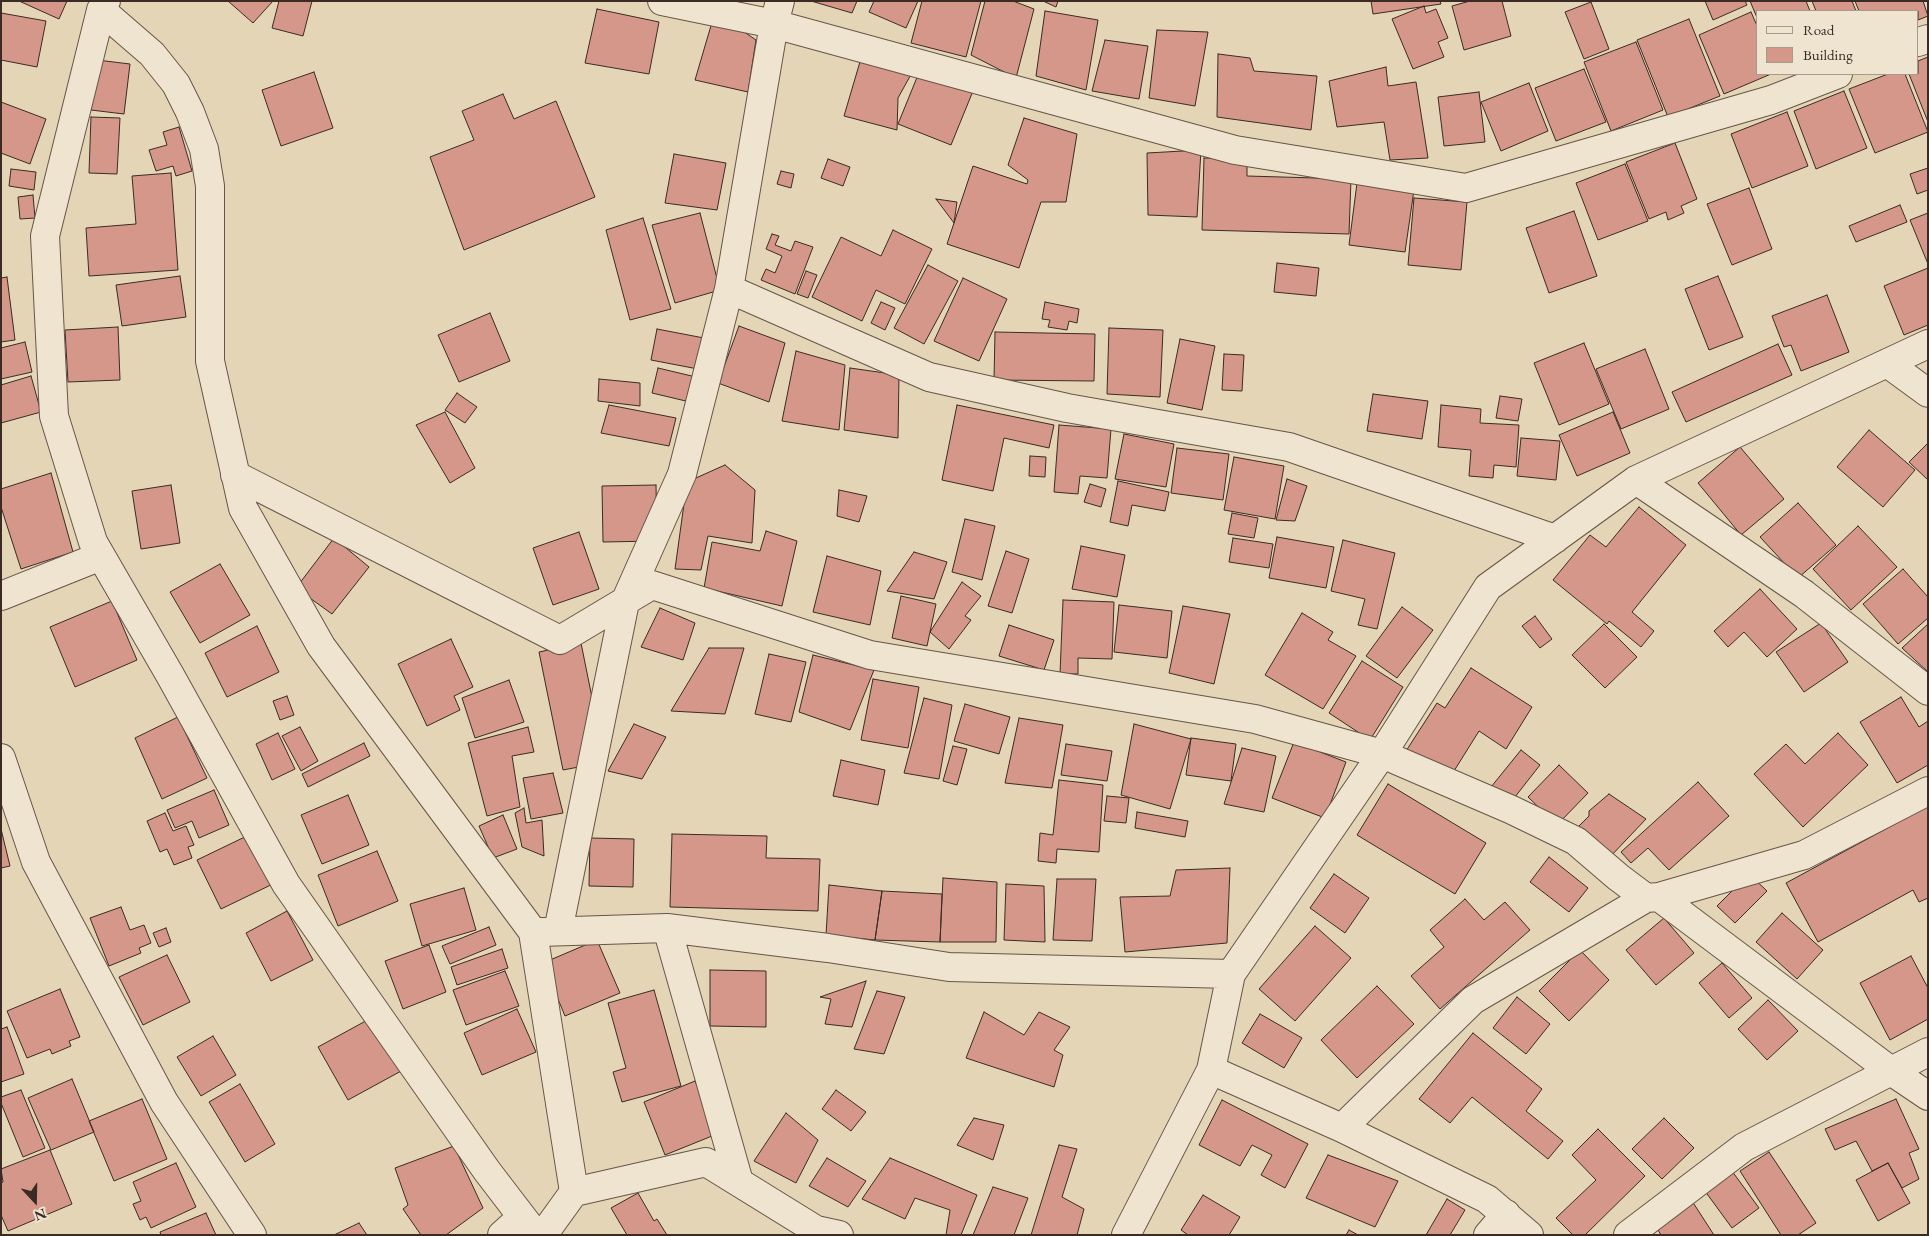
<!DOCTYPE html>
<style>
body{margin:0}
#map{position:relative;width:1929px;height:1236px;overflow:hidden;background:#e5d5b7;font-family:"EB Garamond",serif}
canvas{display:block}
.frame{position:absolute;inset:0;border:2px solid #3b2b24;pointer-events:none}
.legend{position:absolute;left:1756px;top:10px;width:162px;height:65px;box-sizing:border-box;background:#eee4d0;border:1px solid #a69a8b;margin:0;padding:6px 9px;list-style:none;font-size:15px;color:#3b2b24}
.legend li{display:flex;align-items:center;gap:10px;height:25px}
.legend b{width:25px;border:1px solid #a69a8b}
.north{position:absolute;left:10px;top:1176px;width:50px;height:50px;-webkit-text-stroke:4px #eee4d0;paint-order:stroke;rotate:159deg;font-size:14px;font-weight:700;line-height:20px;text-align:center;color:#3b2b24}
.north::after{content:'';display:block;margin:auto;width:18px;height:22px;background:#3b2b24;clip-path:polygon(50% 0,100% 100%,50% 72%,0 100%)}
</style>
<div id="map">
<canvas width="1929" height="1236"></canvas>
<div class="frame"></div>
<ul class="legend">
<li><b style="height:6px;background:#eee4d0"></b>Road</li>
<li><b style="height:14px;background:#d49789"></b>Building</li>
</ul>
<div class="north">N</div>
</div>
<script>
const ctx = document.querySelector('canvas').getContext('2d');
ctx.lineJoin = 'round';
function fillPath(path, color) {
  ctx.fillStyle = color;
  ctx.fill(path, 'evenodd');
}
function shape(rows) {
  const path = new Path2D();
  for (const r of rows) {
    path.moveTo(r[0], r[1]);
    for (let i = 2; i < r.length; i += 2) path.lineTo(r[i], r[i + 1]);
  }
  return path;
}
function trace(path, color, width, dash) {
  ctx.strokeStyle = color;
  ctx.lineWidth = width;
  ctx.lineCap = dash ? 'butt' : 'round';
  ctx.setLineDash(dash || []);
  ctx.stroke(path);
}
const building = shape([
 [19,1,67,1,59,19,19,1],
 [228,1,273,1,253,23,228,1],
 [279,1,312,1,303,36,272,28,279,1],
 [811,1,857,1,852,13,811,1],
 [874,1,918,1,906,28,869,12,874,1],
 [922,1,981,1,966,57,911,43,922,1],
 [985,1,1013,1,1034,9,1016,78,971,55,985,1],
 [1043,1,1058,1,1056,7,1043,1],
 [1371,1,1440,1,1441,4,1373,14,1371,1],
 [1470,1,1502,1,1511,36,1464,50,1452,6,1470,1],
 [1705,1,1745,1,1747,5,1713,20,1705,1],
 [1750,1,1806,1,1810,11,1758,11,1758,20,1750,1],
 [1812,1,1852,1,1856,11,1816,11,1812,1],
 [1855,1,1923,1,1928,16,1918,20,1918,11,1859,11,1855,1],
 [1591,2,1609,49,1584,59,1565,12,1591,2],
 [1424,6,1426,13,1436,9,1448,38,1438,42,1444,57,1413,69,1392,19,1424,6],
 [597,9,659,22,649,74,585,63,597,9],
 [1045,11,1098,20,1086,90,1036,76,1045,11],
 [715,12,756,40,748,92,695,80,715,12],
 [1751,12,1758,28,1758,74,1771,74,1724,94,1699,35,1751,12],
 [1,13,46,21,37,67,1,60,1,13],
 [1689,19,1720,96,1668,117,1637,40,1689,19],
 [1157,30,1208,32,1195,106,1149,98,1157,30],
 [1105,40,1148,46,1139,99,1092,91,1105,40],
 [1636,42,1663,110,1611,131,1584,62,1636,42],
 [1218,54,1250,58,1254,71,1317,76,1311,130,1217,117,1218,54],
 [862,55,914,69,898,98,897,130,844,116,862,55],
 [1928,57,1928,122,1909,74,1918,74,1918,61,1928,57],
 [97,60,130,64,124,114,91,110,97,60],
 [1386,67,1388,86,1416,82,1428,158,1390,160,1384,122,1337,127,1329,81,1386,67],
 [1584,69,1606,122,1556,141,1535,88,1584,69],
 [920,70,973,91,951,145,898,124,920,70],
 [314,72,333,128,281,146,262,90,314,72],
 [1888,74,1905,74,1928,132,1875,153,1849,89,1888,74],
 [1529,83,1548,131,1501,151,1481,102,1529,83],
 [1844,91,1867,148,1816,169,1794,111,1844,91],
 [1479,92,1485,142,1444,146,1438,97,1479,92],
 [503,94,514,119,556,101,595,197,464,250,430,157,474,140,462,111,503,94],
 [1,102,46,119,30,164,1,153,1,102],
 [1787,112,1808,166,1752,188,1731,134,1787,112],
 [91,117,120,118,117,174,89,173,91,117],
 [1024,118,1077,134,1066,202,1041,202,1019,268,947,244,973,166,1027,184,1028,180,1008,165,1024,118],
 [179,127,192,171,176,176,173,166,156,171,149,150,167,145,163,132,179,127],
 [1675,143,1697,199,1681,206,1684,213,1668,220,1666,212,1649,219,1626,162,1675,143],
 [1201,150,1197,217,1148,215,1147,153,1201,150],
 [674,154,726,163,717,210,665,203,674,154],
 [1204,158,1247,159,1247,176,1351,179,1349,234,1202,230,1204,158],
 [828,159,850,167,843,186,821,178,828,159],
 [1625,164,1648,221,1598,240,1576,183,1625,164],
 [1928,168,1928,190,1917,194,1910,174,1928,168],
 [11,169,36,172,34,190,9,186,11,169],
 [781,171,794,174,791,188,777,184,781,171],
 [171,173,178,270,89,276,86,228,136,224,132,176,171,173],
 [1357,183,1414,190,1405,252,1349,245,1357,183],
 [1749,188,1772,249,1732,265,1707,204,1749,188],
 [33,195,35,218,20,219,18,197,33,195],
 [1414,198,1467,202,1461,270,1408,265,1414,198],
 [936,199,957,202,954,223,936,199],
 [1900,205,1907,222,1856,242,1849,226,1900,205],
 [1574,211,1597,276,1549,293,1526,228,1574,211],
 [700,213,720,290,675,303,652,225,700,213],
 [1928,213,1928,264,1910,220,1928,213],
 [643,218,671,309,630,320,606,230,643,218],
 [893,230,932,249,905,304,876,290,862,321,812,297,841,237,881,256,893,230],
 [772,234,779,236,775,245,791,251,795,241,813,247,795,294,761,280,766,269,775,273,782,256,766,249,772,234],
 [1277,263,1319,268,1316,296,1274,292,1277,263],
 [928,265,958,281,924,344,894,328,928,265],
 [1928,268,1928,325,1904,335,1884,286,1928,268],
 [806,271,817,275,808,298,797,294,806,271],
 [180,276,186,317,122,326,116,285,180,276],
 [1718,276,1743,337,1709,350,1685,289,1718,276],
 [7,277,15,340,1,342,1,278,7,277],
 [963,278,1007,299,979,361,934,341,963,278],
 [1827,295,1849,352,1801,371,1791,345,1784,347,1772,316,1827,295],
 [881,302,895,308,885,330,871,323,881,302],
 [1045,302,1079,309,1077,323,1069,321,1067,330,1048,327,1050,320,1042,319,1045,302],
 [490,313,510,361,459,382,438,335,490,313],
 [739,326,785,343,769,402,718,383,739,326],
 [118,327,120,380,68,382,65,330,118,327],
 [1109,328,1163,330,1160,397,1107,394,1109,328],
 [657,329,704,338,698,369,651,360,657,329],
 [995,332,1095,334,1094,381,994,380,995,332],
 [1180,339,1215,346,1202,410,1167,403,1180,339],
 [25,342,32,372,1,379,1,348,25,342],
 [1584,343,1609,404,1559,425,1534,363,1584,343],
 [1778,344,1792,375,1686,422,1672,392,1778,344],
 [1645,349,1669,409,1621,429,1596,369,1645,349],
 [796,351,845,365,839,430,782,421,796,351],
 [1224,354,1244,355,1242,391,1222,390,1224,354],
 [658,368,696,377,690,402,652,393,658,368],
 [850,368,899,375,898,438,844,430,850,368],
 [31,376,41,412,1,423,1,385,31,376],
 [599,379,640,383,640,406,598,401,599,379],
 [457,393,477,407,465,423,445,410,457,393],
 [1373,394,1428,401,1422,439,1367,431,1373,394],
 [1500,396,1522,399,1518,421,1496,418,1500,396],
 [609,405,676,418,669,446,601,433,609,405],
 [957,405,1054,425,1049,448,1004,438,993,491,942,480,957,405],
 [1441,405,1481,409,1480,423,1519,425,1516,467,1494,465,1493,478,1469,476,1471,450,1438,447,1441,405],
 [445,412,475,468,450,483,416,425,445,412],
 [1613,412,1630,453,1577,476,1559,435,1613,412],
 [1059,425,1111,429,1107,478,1080,476,1078,494,1054,492,1059,425],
 [1869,430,1915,470,1883,507,1837,467,1869,430],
 [1124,434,1174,444,1166,487,1115,479,1124,434],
 [1521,438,1560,441,1556,480,1517,476,1521,438],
 [1928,443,1928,480,1909,462,1928,443],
 [1740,447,1784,499,1741,535,1698,483,1740,447],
 [1177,448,1229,454,1223,500,1171,493,1177,448],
 [1030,456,1046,457,1045,477,1029,476,1030,456],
 [1234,457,1284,466,1275,519,1224,510,1234,457],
 [725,465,755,490,752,543,708,536,701,570,675,569,687,482,725,465],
 [51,473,73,552,21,569,1,507,1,489,51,473],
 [1287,479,1307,486,1295,521,1276,520,1287,479],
 [1118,481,1169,492,1165,511,1132,505,1128,526,1110,522,1118,481],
 [1090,484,1106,489,1101,507,1084,502,1090,484],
 [171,485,180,543,141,549,132,491,171,485],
 [656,485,657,541,603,542,602,486,656,485],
 [839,490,867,496,859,522,837,516,839,490],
 [1798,503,1836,545,1798,578,1760,537,1798,503],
 [1639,507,1686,545,1632,612,1654,631,1641,647,1609,621,1607,624,1553,580,1590,535,1606,547,1639,507],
 [1232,513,1258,518,1254,538,1228,534,1232,513],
 [965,519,995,526,982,580,952,572,965,519],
 [1858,526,1897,567,1851,610,1813,569,1858,526],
 [766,531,797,541,782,606,704,588,712,542,760,551,766,531],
 [579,532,599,589,553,605,533,548,579,532],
 [1277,537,1334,547,1326,588,1269,578,1277,537],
 [334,538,369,567,332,614,296,588,334,538],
 [1233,538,1273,544,1269,568,1229,562,1233,538],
 [1343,540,1395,553,1377,629,1358,625,1365,599,1331,591,1343,540],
 [1081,546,1125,555,1117,597,1072,589,1081,546],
 [1006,551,1029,559,1012,613,988,606,1006,551],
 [914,552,947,562,934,599,887,591,914,552],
 [827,556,881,571,870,625,813,612,827,556],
 [220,564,250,615,200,643,170,592,220,564],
 [1903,569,1928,597,1928,618,1898,644,1863,604,1903,569],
 [962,582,981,596,965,616,971,620,949,649,930,632,962,582],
 [1760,589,1797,629,1767,657,1744,632,1728,647,1714,631,1760,589],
 [901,596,936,604,927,646,892,638,901,596],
 [1063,600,1114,602,1112,659,1078,658,1078,674,1060,674,1063,600],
 [112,601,137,660,75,687,50,627,112,601],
 [1119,605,1172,611,1167,658,1114,652,1119,605],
 [1183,606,1230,614,1214,684,1169,673,1183,606],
 [1402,607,1433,630,1397,678,1366,656,1402,607],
 [660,608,695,623,683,660,641,647,660,608],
 [1302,613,1333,632,1328,640,1356,656,1323,709,1265,675,1302,613],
 [1535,616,1552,639,1540,648,1522,626,1535,616],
 [1821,623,1848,662,1804,692,1776,652,1821,623],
 [1604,624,1637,657,1605,688,1572,655,1604,624],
 [1928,624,1928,672,1902,648,1928,624],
 [1009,625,1054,640,1044,670,999,656,1009,625],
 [257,626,279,672,227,697,205,653,257,626],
 [451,639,473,687,454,696,460,710,427,726,398,664,451,639],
 [581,643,605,762,563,770,539,652,581,643],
 [709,648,744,648,725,714,671,711,709,648],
 [769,654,806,662,791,722,755,714,769,654],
 [813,655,874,670,850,730,799,712,813,655],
 [1362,661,1403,687,1370,740,1329,713,1362,661],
 [1471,668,1532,707,1506,749,1479,731,1449,779,1406,751,1437,703,1445,708,1471,668],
 [873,679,919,687,908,748,861,740,873,679],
 [509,680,524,722,475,738,462,698,509,680],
 [287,696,294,715,280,720,273,701,287,696],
 [1901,697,1919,727,1928,721,1928,765,1897,783,1860,722,1901,697],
 [924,698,952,705,939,779,904,773,924,698],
 [965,704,1010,717,999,754,954,741,965,704],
 [178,717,207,778,162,799,135,738,178,717],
 [1019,718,1063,725,1052,788,1005,783,1019,718],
 [634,724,666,737,642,779,608,771,634,724],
 [1134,724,1191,739,1170,809,1121,795,1134,724],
 [300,727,318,761,301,771,282,736,300,727],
 [528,727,534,752,512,756,520,807,487,816,468,743,528,727],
 [278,733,295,769,272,780,256,744,278,733],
 [1838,733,1868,765,1803,827,1754,774,1786,744,1805,764,1838,733],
 [1191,738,1236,744,1231,781,1186,775,1191,738],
 [1294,742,1346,762,1325,818,1272,798,1294,742],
 [364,743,370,756,308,787,302,774,364,743],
 [1066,744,1112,751,1107,781,1061,775,1066,744],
 [953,746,967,749,957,785,943,781,953,746],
 [1242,748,1276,756,1264,812,1224,804,1242,748],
 [1521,750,1540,765,1511,802,1491,787,1521,750],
 [841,760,885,770,878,805,833,796,841,760],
 [1559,765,1588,793,1557,825,1528,797,1559,765],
 [553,773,563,813,531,819,523,778,553,773],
 [1059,780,1103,785,1099,852,1057,849,1056,863,1038,861,1040,833,1053,835,1059,780],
 [1698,782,1729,816,1669,870,1648,848,1631,863,1621,852,1698,782],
 [1388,784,1486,843,1455,894,1357,835,1388,784],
 [214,790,229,825,199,838,192,821,175,828,167,810,214,790],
 [1609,794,1646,819,1609,858,1576,829,1589,816,1589,811,1609,794],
 [348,795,369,845,322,864,301,815,348,795],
 [1107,796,1129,798,1126,823,1104,821,1107,796],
 [1928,806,1928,898,1919,902,1913,890,1818,942,1786,883,1928,806],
 [524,808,526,823,542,820,544,856,522,847,515,813,524,808],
 [1137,812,1188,821,1185,837,1135,828,1137,812],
 [165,813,173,831,186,826,194,845,188,847,192,858,174,865,167,849,160,852,147,821,165,813],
 [503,815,517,849,493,858,479,826,503,815],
 [1,829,10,866,1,868,1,829],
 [253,833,277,882,221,909,197,860,253,833],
 [672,834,767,836,766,858,820,859,818,911,670,907,672,834],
 [590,838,634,839,633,887,589,886,590,838],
 [377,851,398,901,338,926,318,875,377,851],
 [1549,857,1588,888,1569,912,1530,882,1549,857],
 [1230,868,1227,943,1125,952,1120,897,1170,896,1176,870,1230,868],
 [1334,874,1369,898,1345,933,1310,908,1334,874],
 [1749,874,1767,891,1735,923,1717,906,1749,874],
 [943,878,997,882,996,942,940,942,943,878],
 [1057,879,1096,879,1092,941,1053,940,1057,879],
 [1006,884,1044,886,1045,942,1004,940,1006,884],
 [829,885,882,891,875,940,826,935,829,885],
 [464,888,476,930,422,946,410,904,464,888],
 [882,891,942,894,940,942,875,940,882,891],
 [1465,899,1484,920,1505,902,1530,930,1440,1009,1411,976,1444,947,1430,930,1465,899],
 [121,907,130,930,144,925,151,943,139,948,141,953,109,966,90,918,121,907],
 [287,911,313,960,271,981,246,933,287,911],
 [1782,913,1823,950,1797,979,1756,942,1782,913],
 [1664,918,1694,953,1656,985,1626,950,1664,918],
 [1315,926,1351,958,1295,1021,1259,989,1315,926],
 [489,927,496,945,450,964,442,946,489,927],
 [166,928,171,942,159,947,153,933,166,928],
 [597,940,620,993,565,1016,543,963,597,940],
 [429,945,446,992,403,1009,385,961,429,945],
 [502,949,508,968,457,985,451,967,502,949],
 [1580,950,1609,980,1569,1021,1539,991,1580,950],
 [167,955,190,1002,143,1025,119,977,167,955],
 [1911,956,1928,988,1928,1019,1890,1040,1860,983,1911,956],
 [1722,963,1752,998,1729,1018,1699,983,1722,963],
 [710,970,766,971,766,1027,710,1026,710,970],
 [505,971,519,1006,466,1025,453,990,505,971],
 [866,981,852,1027,825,1024,831,999,820,997,866,981],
 [1377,986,1414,1024,1357,1078,1321,1040,1377,986],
 [60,989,80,1037,69,1041,71,1046,52,1054,50,1049,27,1058,7,1011,60,989],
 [654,990,681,1086,622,1102,613,1072,626,1068,608,1003,654,990],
 [877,991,905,997,884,1054,854,1049,877,991],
 [1517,997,1550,1024,1526,1054,1493,1028,1517,997],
 [1768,1000,1798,1031,1767,1060,1738,1029,1768,1000],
 [517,1009,536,1052,482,1075,464,1033,517,1009],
 [984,1012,1024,1035,1039,1012,1070,1027,1054,1050,1063,1055,1054,1087,966,1058,984,1012],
 [1260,1014,1302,1038,1284,1068,1242,1043,1260,1014],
 [373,1017,403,1070,348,1100,318,1047,373,1017],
 [7,1027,24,1074,1,1082,1,1029,7,1027],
 [1473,1033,1542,1089,1526,1111,1563,1141,1548,1159,1472,1097,1450,1123,1419,1099,1473,1033],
 [213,1036,236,1075,201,1096,177,1057,213,1036],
 [72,1079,94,1132,51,1150,28,1098,72,1079],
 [695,1081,717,1134,665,1155,644,1102,695,1081],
 [240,1084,275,1144,245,1162,209,1102,240,1084],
 [21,1090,45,1148,23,1157,1,1103,1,1097,21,1090],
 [836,1090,866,1112,851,1131,822,1109,836,1090],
 [142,1099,167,1159,114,1181,89,1121,142,1099],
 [1896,1099,1919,1149,1909,1153,1919,1179,1902,1188,1888,1163,1872,1171,1856,1141,1835,1150,1825,1129,1896,1099],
 [1222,1100,1308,1144,1285,1188,1261,1175,1272,1155,1252,1145,1240,1166,1199,1145,1222,1100],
 [786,1113,818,1140,796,1183,754,1161,786,1113],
 [974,1118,1004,1125,993,1160,957,1145,974,1118],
 [1664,1118,1694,1148,1662,1179,1632,1149,1664,1118],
 [1598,1129,1645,1176,1585,1235,1573,1235,1556,1218,1596,1180,1572,1155,1598,1129],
 [1059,1145,1077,1149,1062,1197,1084,1209,1077,1235,1031,1235,1059,1145],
 [454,1146,483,1208,446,1235,421,1235,403,1209,408,1205,395,1168,454,1146],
 [50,1150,72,1204,8,1231,1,1215,1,1183,3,1182,1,1169,50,1150],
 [1769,1152,1816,1223,1798,1235,1781,1235,1740,1171,1769,1152],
 [1328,1155,1398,1181,1375,1227,1306,1198,1328,1155],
 [827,1158,866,1181,848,1207,809,1186,827,1158],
 [890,1158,977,1195,961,1235,946,1235,950,1210,915,1198,905,1219,862,1199,890,1158],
 [176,1163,196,1207,151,1228,146,1217,140,1220,133,1204,141,1201,133,1182,176,1163],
 [1888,1163,1910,1203,1878,1221,1856,1180,1888,1163],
 [1729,1167,1759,1208,1732,1228,1702,1187,1729,1167],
 [993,1187,1028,1198,1014,1235,973,1235,993,1187],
 [638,1193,654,1221,657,1219,667,1235,627,1235,611,1208,638,1193],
 [1203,1195,1240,1217,1229,1235,1188,1235,1181,1230,1203,1195],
 [1447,1199,1465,1210,1450,1235,1426,1235,1447,1199],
 [1692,1201,1714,1235,1661,1235,1655,1225,1692,1201],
 [206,1213,216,1235,161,1235,160,1232,206,1213],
 [359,1223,367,1235,334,1235,359,1223],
 [1349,1230,1358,1235,1346,1235,1349,1230]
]);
const minor = shape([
 [106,1,101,10,45,236,54,416,93,542,170,675,286,884,487,1171,536,1235],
 [662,1,774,24,1235,150,1466,188,1771,100,1838,74],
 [101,10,152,54,176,84,190,112,204,149,210,186,210,361,243,508,321,646,533,932,574,1192,543,1235],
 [1918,42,1928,39],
 [729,289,929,377,1067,408,1289,447,1555,539],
 [1887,363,1928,393],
 [235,475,560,640,652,585,870,655,1255,719,1382,754,1512,810,1576,841,1618,877,1646,898],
 [1636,480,1804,594,1928,691],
 [1,596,101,556],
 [1,758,36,862,164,1102,252,1235],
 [1659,897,1891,1071,1928,1096],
 [667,928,828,948,949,967,1231,974],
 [558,931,625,602,682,474,729,289,774,24,780,1],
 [540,932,667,928,739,1182],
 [1211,1070,1342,1128,1473,1000,1646,898,1659,897,1804,855,1928,791],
 [1342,1128,1487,1199,1529,1235],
 [574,1192,706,1162,816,1230,839,1235],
 [502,1235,522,1217],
 [1126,1235,1211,1070,1231,974,1382,754,1488,587,1636,480,1928,344],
 [1488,1235,1506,1214],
 [1628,1235,1744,1147,1928,1052]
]);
fillPath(building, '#d49789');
trace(building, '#3b2b24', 1);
trace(minor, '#665649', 30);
trace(minor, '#eee4d0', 28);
</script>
